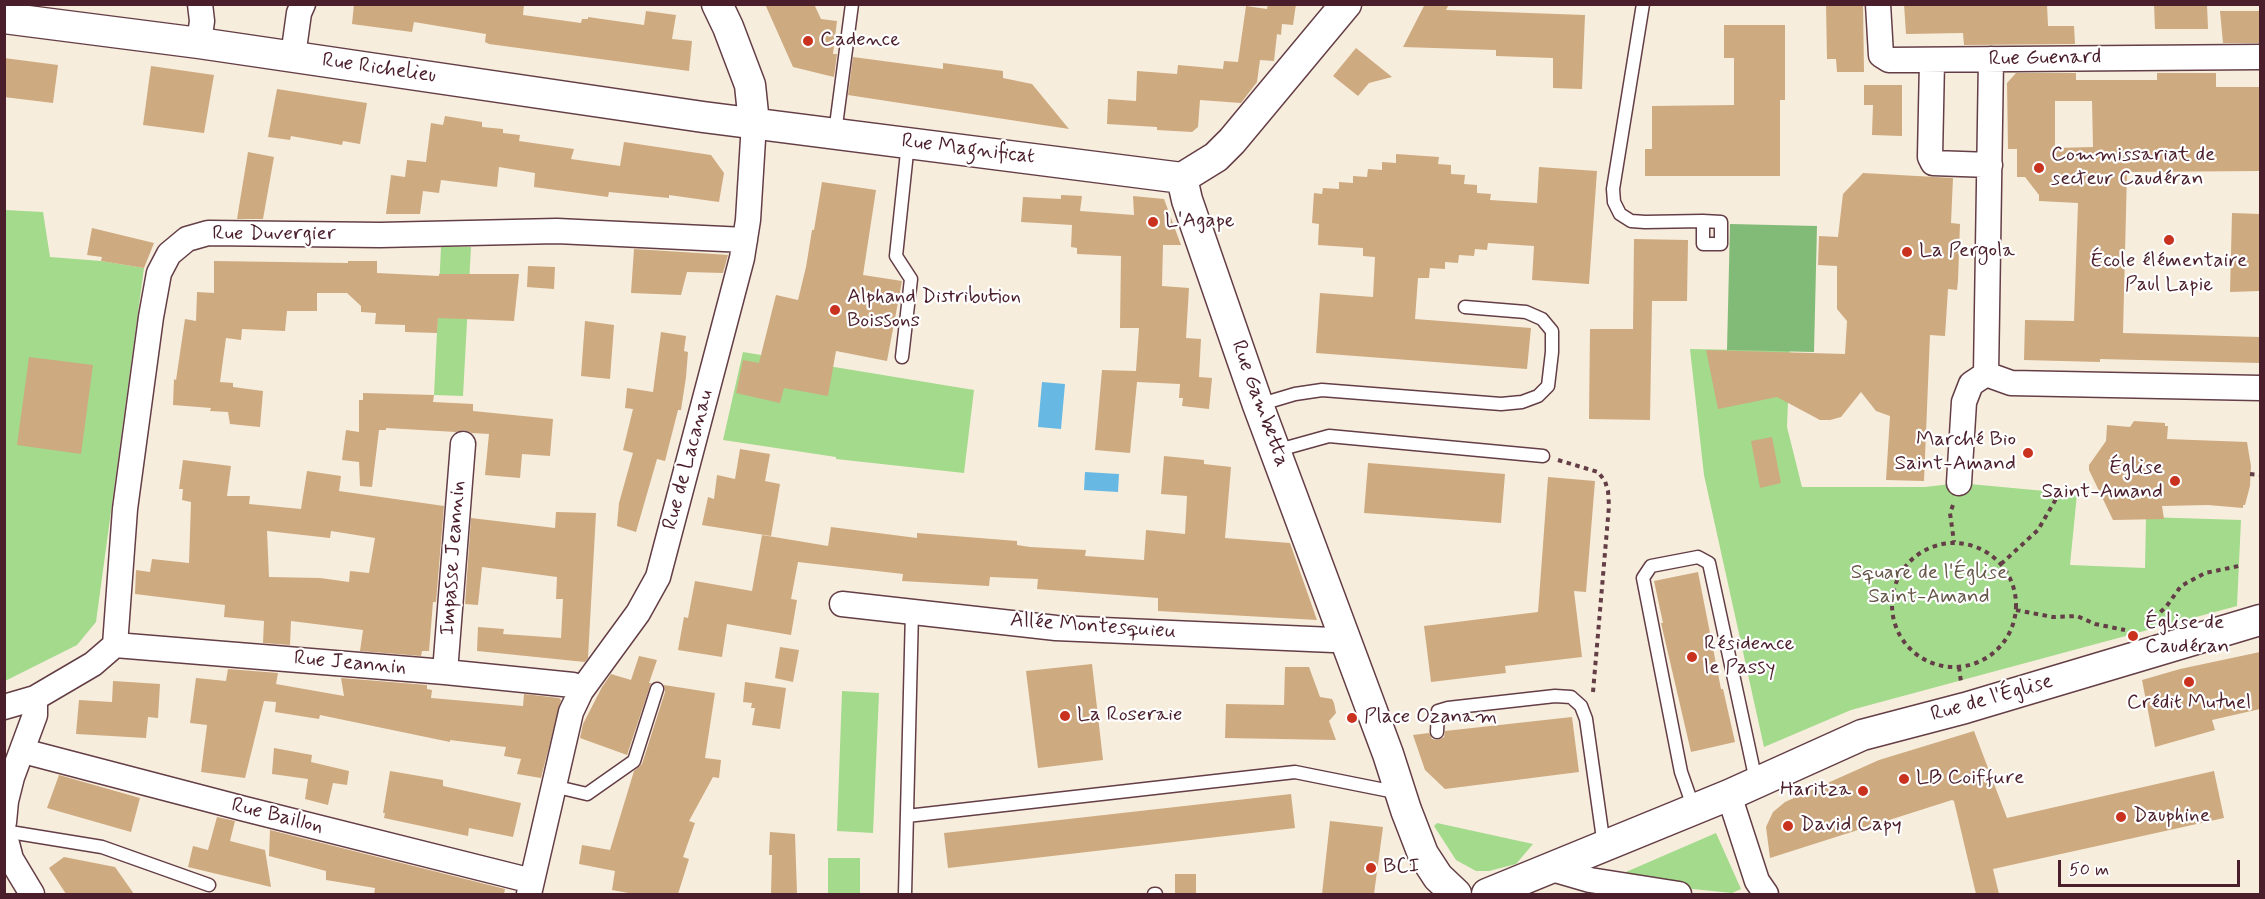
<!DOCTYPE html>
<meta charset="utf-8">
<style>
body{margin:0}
#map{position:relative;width:2265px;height:899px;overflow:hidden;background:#f7eddc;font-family:Mynerve,sans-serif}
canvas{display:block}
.frame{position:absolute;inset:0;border:6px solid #4a1f2b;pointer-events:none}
.scale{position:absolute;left:2058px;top:860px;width:182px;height:27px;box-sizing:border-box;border:3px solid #4a1f2b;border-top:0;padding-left:8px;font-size:18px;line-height:21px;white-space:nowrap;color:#4a1f2b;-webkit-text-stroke:4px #fff;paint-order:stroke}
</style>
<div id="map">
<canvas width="2265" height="899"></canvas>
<div class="frame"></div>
<div class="scale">50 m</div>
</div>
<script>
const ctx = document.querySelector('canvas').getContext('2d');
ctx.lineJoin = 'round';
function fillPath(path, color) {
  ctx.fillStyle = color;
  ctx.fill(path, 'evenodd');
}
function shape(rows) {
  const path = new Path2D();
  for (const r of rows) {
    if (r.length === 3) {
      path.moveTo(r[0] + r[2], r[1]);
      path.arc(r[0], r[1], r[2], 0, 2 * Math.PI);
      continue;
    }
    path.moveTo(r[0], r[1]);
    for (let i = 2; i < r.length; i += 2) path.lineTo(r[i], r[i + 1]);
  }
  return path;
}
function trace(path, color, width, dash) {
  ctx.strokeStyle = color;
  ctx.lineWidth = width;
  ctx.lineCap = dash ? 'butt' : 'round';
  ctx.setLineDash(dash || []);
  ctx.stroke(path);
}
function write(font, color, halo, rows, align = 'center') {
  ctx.font = font + ' Mynerve,sans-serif';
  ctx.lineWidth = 4.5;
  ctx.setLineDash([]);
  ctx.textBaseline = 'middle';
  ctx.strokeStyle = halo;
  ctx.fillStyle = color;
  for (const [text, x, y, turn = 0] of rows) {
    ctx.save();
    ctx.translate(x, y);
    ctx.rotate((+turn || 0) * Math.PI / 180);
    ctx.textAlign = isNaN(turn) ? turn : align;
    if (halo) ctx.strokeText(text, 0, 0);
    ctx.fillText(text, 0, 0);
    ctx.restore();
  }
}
const green = shape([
 [5,210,43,212,50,257,101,261,144,268,96,622,77,645,5,681],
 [441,247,471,247,463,396,434,395],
 [1690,349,1790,351,1787,427,1802,487,1925,487,1959,483,2077,494,2070,565,2145,568,2146,517,2241,520,2237,606,1851,710,1764,747,1704,475],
 [743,352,974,390,964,473,836,459,836,457,723,440],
 [842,691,879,693,873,833,837,831],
 [1437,823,1533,844,1516,864,1489,871,1476,871,1456,860,1434,826],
 [1716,833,1741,889,1732,893,1634,883,1612,878],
 [828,858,860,858,860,894,828,894]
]);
const forest = shape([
 [1730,224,1817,226,1814,352,1727,350]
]);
const water = shape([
 [1042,382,1065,384,1061,429,1038,427],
 [1085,472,1119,474,1118,492,1084,490]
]);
const building = shape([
 [354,4,524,4,523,15,581,23,582,19,588,19,588,17,644,25,646,11,676,15,672,39,692,41,689,71,489,44,485,42,486,34,414,22,412,32,352,24],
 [765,4,814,4,821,19,837,21,833,54,837,54,834,77,793,67],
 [1268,4,1296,4,1293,25,1282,24,1281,35,1277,34,1274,61,1260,60,1257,82,1241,103,1200,100,1198,127,1192,132,1157,130,1157,127,1107,124,1108,99,1136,101,1137,71,1177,74,1178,65,1223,69,1224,61,1238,62,1246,6,1267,9],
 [1425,4,1449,4,1446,10,1585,15,1582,89,1553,88,1553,58,1496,56,1496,50,1403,47],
 [1826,4,1863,4,1864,72,1837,72,1836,59,1827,59],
 [1904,4,2047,4,2048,26,2074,26,2075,44,1964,45,1963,33,1906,34],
 [2154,4,2207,4,2208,29,2155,29],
 [2220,11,2260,11,2260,43,2223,43],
 [1724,25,1785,25,1785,100,1780,100,1780,176,1645,176,1645,149,1652,149,1652,106,1734,105,1734,58,1724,58],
 [1356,48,1392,77,1369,83,1358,96,1333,76],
 [853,57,943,69,943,63,1003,71,1003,78,1032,84,1069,129,848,95],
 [4,58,58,65,53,103,4,97],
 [151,66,214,75,204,133,143,125],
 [2016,73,2076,73,2076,80,2157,80,2157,73,2216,73,2216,87,2260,87,2260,171,2127,172,2123,333,2260,337,2260,363,2100,359,2100,362,2024,360,2025,320,2074,321,2078,203,2039,201,2039,195,2025,177,2017,177,2017,149,2008,149,2007,83],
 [2055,101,2092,101,2093,147,2055,148],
 [1864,85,1902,85,1902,136,1872,135,1873,105,1864,105],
 [277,89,367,103,360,144,343,141,342,145,291,136,290,140,268,137],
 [445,116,482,122,482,127,503,129,503,133,520,135,519,141,574,149,571,159,620,166,624,142,711,155,724,173,719,202,669,195,669,198,609,192,608,197,534,187,535,173,499,167,497,187,441,180,439,193,423,191,420,214,386,214,391,175,405,177,407,160,426,162,431,123,443,125],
 [248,152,274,157,263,219,237,219],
 [1396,154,1439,157,1438,164,1451,165,1451,174,1465,175,1464,184,1477,185,1477,193,1491,194,1490,200,1537,203,1539,167,1597,171,1589,284,1532,280,1534,246,1488,243,1487,250,1475,249,1474,256,1459,255,1458,263,1445,262,1445,269,1430,268,1429,278,1418,278,1415,319,1531,328,1527,369,1316,353,1320,293,1373,297,1375,257,1363,256,1363,248,1318,245,1319,224,1312,223,1314,193,1322,194,1323,188,1339,189,1339,182,1353,183,1353,176,1367,177,1368,169,1382,170,1382,162,1396,163],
 [1863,173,1953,178,1951,223,1960,224,1958,281,1957,290,1948,289,1945,336,1930,335,1924,481,1886,480,1890,416,1876,411,1861,392,1841,417,1830,420,1820,420,1777,397,1718,409,1706,350,1845,354,1847,321,1837,309,1837,266,1818,265,1819,236,1838,237,1843,194],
 [822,182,876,190,863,275,902,281,887,361,836,351,828,396,784,388,780,403,736,393,743,360,759,363,776,295,798,300,806,267,812,230,814,230],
 [1061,195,1082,196,1080,211,1134,215,1133,196,1164,199,1181,245,1163,245,1162,286,1189,288,1186,338,1201,339,1199,377,1212,378,1209,409,1182,406,1183,398,1179,398,1180,384,1137,382,1130,453,1095,450,1102,370,1136,371,1139,328,1120,328,1121,256,1077,254,1077,248,1071,247,1072,225,1021,222,1023,197,1061,199],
 [2232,213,2260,214,2260,291,2230,292],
 [92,228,154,243,144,268,101,261,102,257,87,255],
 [1634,239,1688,240,1687,301,1652,301,1650,420,1589,419,1590,329,1633,329],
 [634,249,714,254,728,255,723,273,687,272,681,295,631,293],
 [214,261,348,263,348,261,377,261,377,273,439,276,439,274,519,274,514,321,438,318,437,333,405,332,405,325,375,324,376,313,361,312,361,306,347,293,317,293,317,311,287,311,285,331,242,329,241,340,226,338,220,382,233,383,233,387,263,391,260,427,230,424,228,412,210,411,211,408,173,405,174,379,176,380,185,319,196,321,197,292,214,293],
 [528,266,555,267,554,289,527,287],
 [585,321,614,325,610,379,581,376],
 [661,332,686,336,684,351,688,352,686,377,681,410,678,410,665,461,657,459,636,532,617,526,619,503,633,453,623,450,633,409,625,408,627,388,653,392],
 [29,357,93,365,81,454,17,445],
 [363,393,434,395,433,402,473,404,473,411,553,419,550,456,522,454,520,478,485,475,489,434,472,433,464,430,456,432,386,428,386,430,379,430,372,487,360,486,359,462,342,460,346,430,359,432,359,400,363,400],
 [2134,421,2165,423,2165,426,2168,426,2167,439,2247,442,2251,466,2250,486,2245,505,2243,505,2243,508,2208,505,2162,506,2164,519,2113,520,2089,470,2089,465,2106,441,2107,425,2130,427],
 [1772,437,1781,483,1760,488,1751,441],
 [740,449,770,454,765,481,780,484,771,536,702,525,708,497,714,499,717,475,735,479],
 [1164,456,1204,460,1204,464,1231,467,1225,538,1290,543,1317,620,1158,611,1158,598,1037,589,1038,579,990,577,989,586,902,581,903,574,798,562,791,599,797,600,791,635,727,624,722,657,678,650,684,617,688,618,695,581,752,591,762,535,828,546,831,527,917,538,917,533,1017,541,1017,545,1030,547,1086,550,1085,556,1144,560,1146,530,1185,534,1187,496,1161,494],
 [183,460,231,466,227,496,250,496,249,504,301,509,307,471,341,476,339,491,444,506,436,602,433,602,429,651,422,651,421,656,360,651,363,630,291,621,290,645,263,643,264,621,224,617,225,605,135,594,136,570,150,572,152,559,189,563,191,502,182,500,183,489,179,489],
 [267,531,330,538,331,531,375,538,369,573,350,571,349,582,320,578,269,577],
 [1368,463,1505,474,1501,523,1364,513],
 [1548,477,1595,481,1586,592,1574,591,1582,657,1505,666,1506,673,1431,682,1424,626,1538,612],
 [556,512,596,513,588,658,585,662,477,651,478,627,504,629,503,634,561,638,563,599,556,599,557,577,482,567,478,605,465,604,471,518,555,528],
 [1698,572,1721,689,1723,689,1735,742,1691,752,1661,623,1663,623,1654,581],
 [780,647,799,650,793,682,775,678],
 [2260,652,2260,709,2212,720,2215,730,2155,747,2142,680,2180,669],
 [639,656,657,660,649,683,651,683,627,755,580,738,583,724,602,687,611,674,631,680],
 [1092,664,1103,760,1038,768,1026,671],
 [1285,667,1309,667,1320,697,1332,699,1334,703,1336,713,1329,721,1336,740,1225,738,1226,704,1284,705],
 [228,669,278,673,276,684,344,696,341,678,427,685,427,689,432,690,431,698,523,706,524,694,559,698,561,700,541,778,517,774,521,759,504,756,506,747,450,740,450,742,320,715,319,719,275,712,276,702,264,701,245,778,201,772,207,725,190,723,196,678,226,681],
 [113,681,160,684,158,718,148,717,146,738,76,734,79,700,112,702],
 [745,682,786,688,780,729,752,725,755,708,751,708,752,703,743,702],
 [664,685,715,693,705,758,721,760,719,778,713,777,689,821,695,823,683,857,689,859,678,894,634,894,612,890,615,871,579,864,582,845,610,850,634,771,642,764,665,692],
 [1572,717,1579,772,1445,789,1425,770,1413,735,1429,733,1432,739,1437,740,1444,737,1445,731],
 [1974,731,2007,818,2214,771,2224,818,1993,869,1999,894,1976,894,1954,801,1952,800,1770,858,1766,827,1773,812,1785,802,1879,760],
 [274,748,312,755,311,762,349,771,347,785,333,783,328,805,305,799,308,779,272,774],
 [390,771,443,780,443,786,521,803,513,837,469,828,468,836,384,818,385,813,383,813],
 [59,775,140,798,131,832,47,808],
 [1291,794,1295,828,948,868,944,833],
 [217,817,235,821,230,841,265,850,271,887,188,867,193,846,208,850],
 [1330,821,1383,827,1374,894,1322,894],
 [270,830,505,889,504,894,374,894,375,888,326,880,326,871,269,856],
 [770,832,795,834,797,894,771,894,772,855,769,855],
 [64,857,115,867,134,894,66,894,49,868],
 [1175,874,1196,874,1196,894,1175,894]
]);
const path = shape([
 [1558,460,1598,472,1605,481,1608,491,1609,506,1593,692],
 [2250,474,2260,475],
 [1953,505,1950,513,1954,542],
 [1954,605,62],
 [2001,564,2038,530,2060,492],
 [2016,610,2053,617,2077,616,2095,624,2125,630],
 [2147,624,2166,607,2181,586,2205,573,2239,566],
 [1959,667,1961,682]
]);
const service = shape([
 [1643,4,1613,189,1614,202,1620,214,1631,221,1645,222,1703,221,1721,222,1721,244,1703,244,1703,221],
 [835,133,852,4],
 [902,357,911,279,896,256,908,143],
 [1258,405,1295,394,1322,390,1501,404,1522,402,1538,396,1548,386,1552,352,1552,331,1542,319,1526,312,1465,307],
 [1275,451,1329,436,1543,456],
 [1437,732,1438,711,1448,708,1555,696,1571,697,1581,706,1586,719,1604,846],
 [553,786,587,794,634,761,657,689],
 [1694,809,1681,772,1643,578,1651,566,1698,557,1709,563,1756,781],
 [907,816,1295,772,1400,793],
 [4,831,102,847,209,885],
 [905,894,912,611],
 [1154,894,1156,894]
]);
const minor = shape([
 [1878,4,1881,55,1889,60,2260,57],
 [199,43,202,21,200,4],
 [293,56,299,13,303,4],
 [1932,61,1930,157,1933,163,1990,165],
 [1986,374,1991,59],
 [1986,374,2011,383,2260,388],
 [1959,483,1964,402,1971,384,1986,374],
 [842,604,1056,628,1333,640,1344,637],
 [115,645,125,509,151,317,159,273,169,254,187,239,208,233,380,235,557,231,745,240],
 [115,645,445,672,573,685,581,691],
 [445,672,463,444],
 [35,698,93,664,115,645],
 [4,707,35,698,35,715,12,777,6,801,4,822],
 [23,751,245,809,532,881],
 [1729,795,1757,881,1766,894],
 [4,832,11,859,32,894],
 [1552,869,1590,880,1679,894],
 [529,894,571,712,581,691,638,613,658,577,742,258,748,220,754,123]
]);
const tertiary = shape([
 [717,4,728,27,750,85,754,123],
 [4,18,199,43,703,117,1182,178],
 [1182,178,1187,200,1258,405,1388,754,1406,810,1423,854,1438,877,1456,894],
 [1182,178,1216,157,1232,141,1346,4],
 [1487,894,1729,795,1862,735,1965,708,2260,620]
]);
const markers = [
 [808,41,6,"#c8321e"],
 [2039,168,6,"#c8321e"],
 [1153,222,6,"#c8321e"],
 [2169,240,6,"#c8321e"],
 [1907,252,6,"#c8321e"],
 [835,310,6,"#c8321e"],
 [2028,453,6,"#c8321e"],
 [2175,481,6,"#c8321e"],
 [2133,636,6,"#c8321e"],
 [1692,657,6,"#c8321e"],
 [2189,682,6,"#c8321e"],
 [1065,716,6,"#c8321e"],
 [1352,718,6,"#c8321e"],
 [1904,779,6,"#c8321e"],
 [1863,791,6,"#c8321e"],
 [2121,817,6,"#c8321e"],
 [1788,826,6,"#c8321e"],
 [1371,868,6,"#c8321e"]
];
const poiNames = [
 ["Cadence",820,41],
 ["Commissariat de",2051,156],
 ["secteur Caudéran",2051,180],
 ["L'Agape",1165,222],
 ["La Pergola",1919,252],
 ["École élémentaire",2169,262,"center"],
 ["Paul Lapie",2169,286,"center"],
 ["Alphand Distribution",847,298],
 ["Boissons",847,322],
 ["Marché Bio",2016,441,"right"],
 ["Saint-Amand",2016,465,"right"],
 ["Église",2163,469,"right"],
 ["Saint-Amand",2163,493,"right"],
 ["Église de",2145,624],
 ["Caudéran",2145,648],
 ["Résidence",1704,645],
 ["le Passy",1704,669],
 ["Crédit Mutuel",2189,704,"center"],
 ["La Roseraie",1077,716],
 ["Place Ozanam",1364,718],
 ["LB Coiffure",1916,779],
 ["Haritza",1851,791,"right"],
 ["Dauphine",2133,817],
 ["David Capy",1800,826],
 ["BCI",1383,868]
];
const streetNames = [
 ["Rue Guenard",2045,59,-1],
 ["Rue Richelieu",379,69,8],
 ["Rue Magnificat",968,150,7],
 ["Rue Duvergier",274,235],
 ["Rue Gambetta",1259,404,70],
 ["Rue de Lacanau",689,460,-75],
 ["Impasse Jeannin",454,558,-86],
 ["Allée Montesquieu",1093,627,4],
 ["Rue Jeannin",350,664,5],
 ["Rue de l'Église",1992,699,-16],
 ["Rue Baillon",277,817,14]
];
const parkNames = [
 ["Square de l'Église",1929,574],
 ["Saint-Amand",1929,598]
];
fillPath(green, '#a3da8c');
fillPath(forest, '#82ba78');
fillPath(water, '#67b8e2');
fillPath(building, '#ceaa80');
trace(service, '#643e46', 15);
trace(minor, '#643e46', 27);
trace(tertiary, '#643e46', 33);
trace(path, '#643e46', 4, [4.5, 4.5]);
trace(service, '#fff', 12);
trace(minor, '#fff', 24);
trace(tertiary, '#fff', 30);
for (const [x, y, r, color] of markers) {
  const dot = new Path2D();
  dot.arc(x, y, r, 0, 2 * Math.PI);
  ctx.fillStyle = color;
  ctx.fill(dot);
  trace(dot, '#fff', 2);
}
write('21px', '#4a1f2b', '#fff', poiNames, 'left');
write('21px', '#4a1f2b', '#fff', streetNames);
write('21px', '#655748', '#fff', parkNames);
</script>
